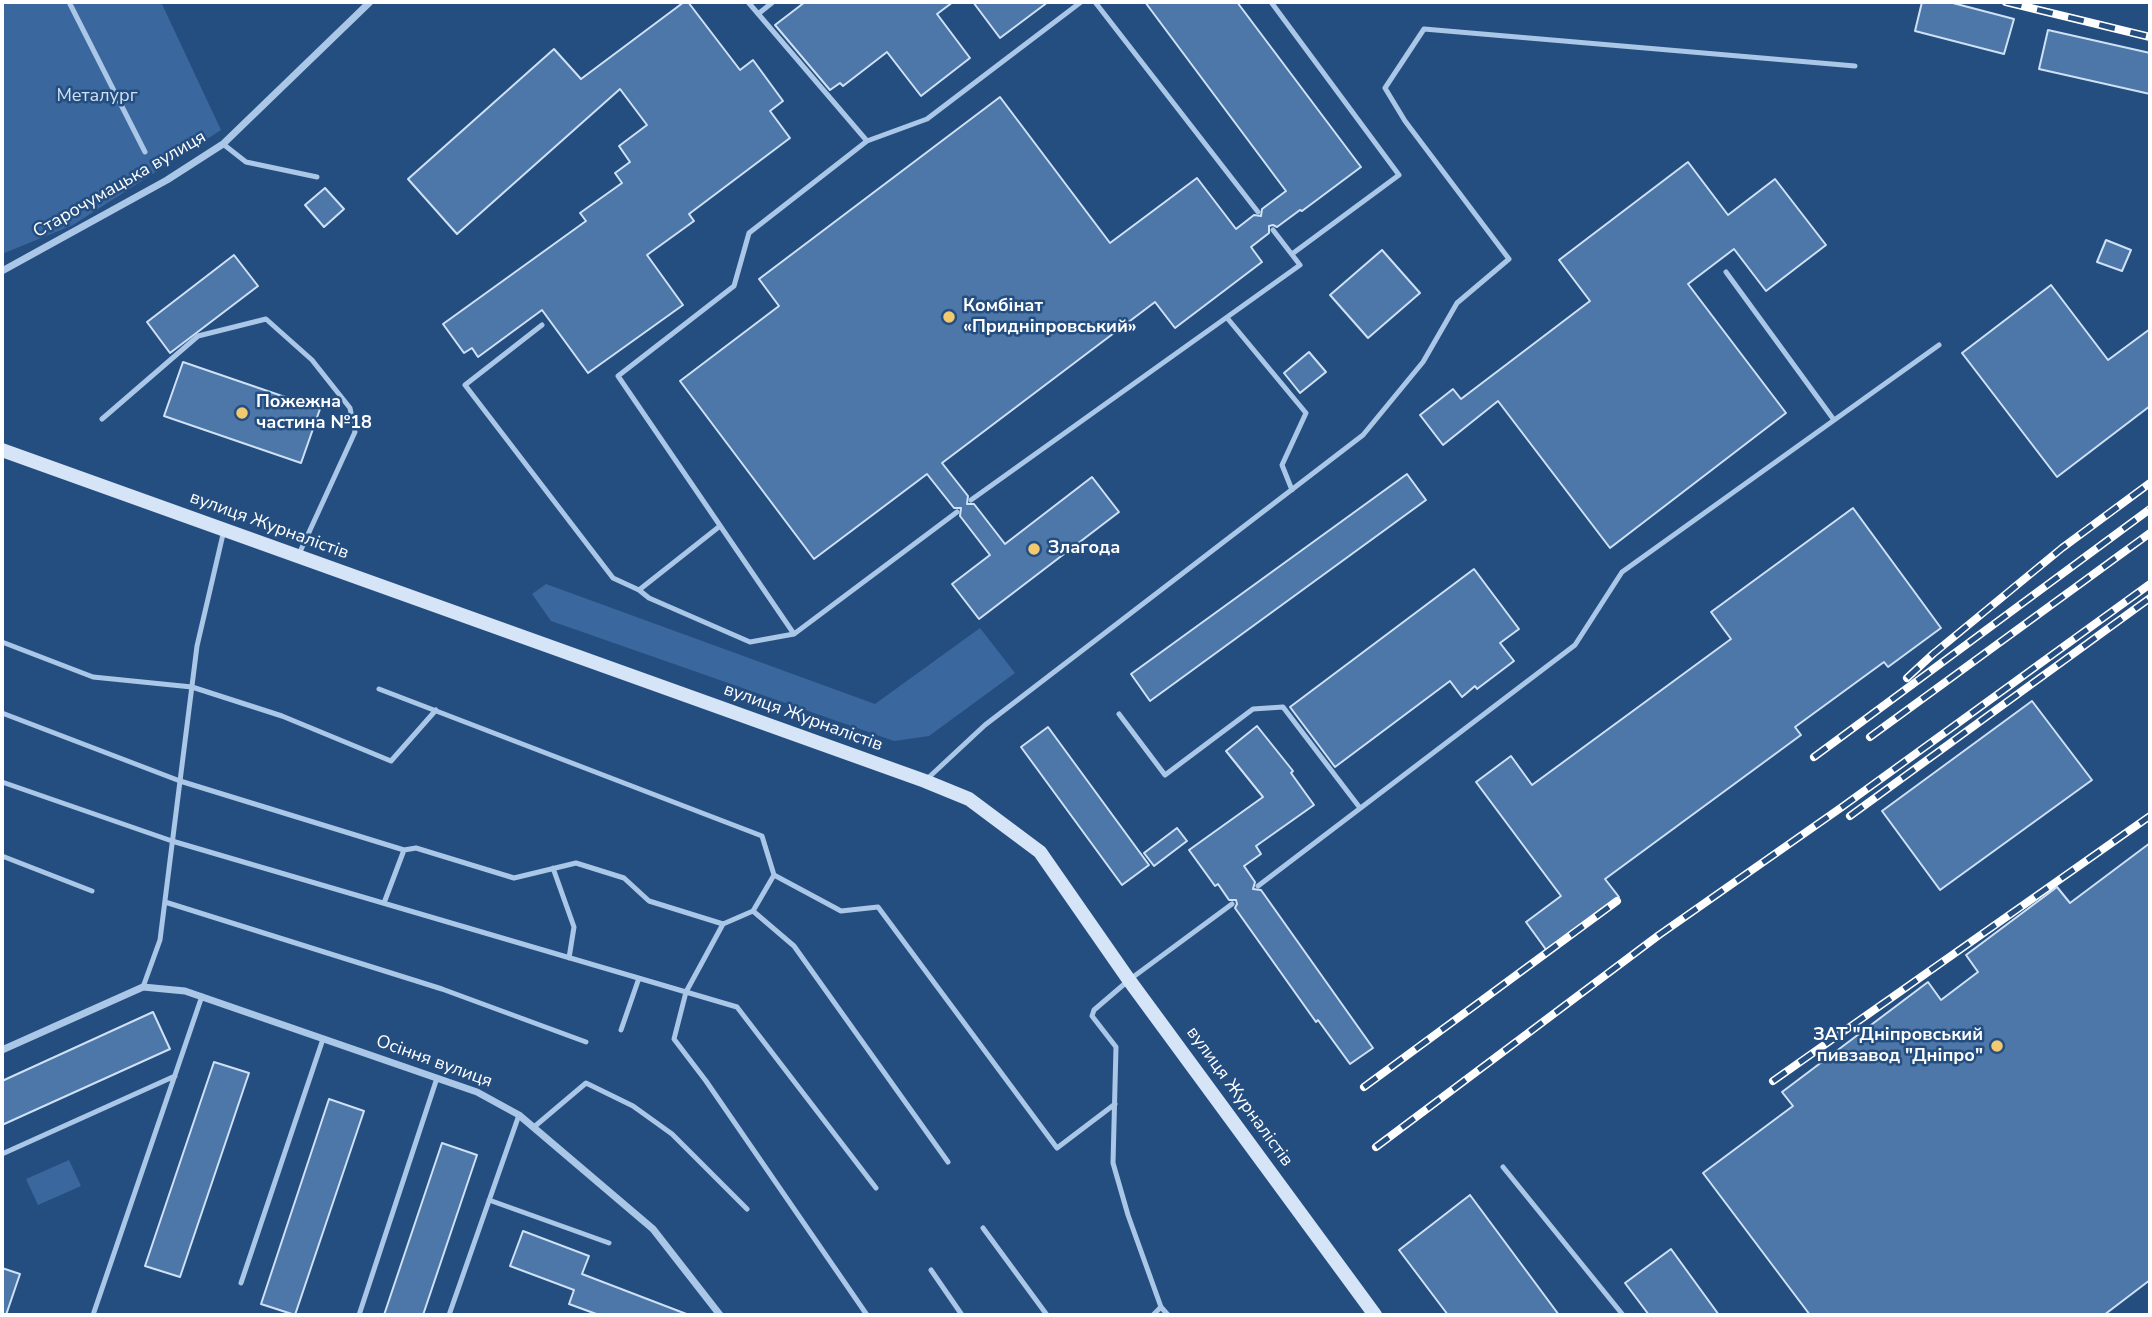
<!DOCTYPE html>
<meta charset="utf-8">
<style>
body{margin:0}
#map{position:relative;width:2152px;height:1317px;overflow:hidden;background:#254e80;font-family:"Nunito Sans",sans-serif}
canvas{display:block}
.frame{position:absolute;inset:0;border:4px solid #fff;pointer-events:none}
</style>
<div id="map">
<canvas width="2152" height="1317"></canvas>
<div class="frame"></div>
</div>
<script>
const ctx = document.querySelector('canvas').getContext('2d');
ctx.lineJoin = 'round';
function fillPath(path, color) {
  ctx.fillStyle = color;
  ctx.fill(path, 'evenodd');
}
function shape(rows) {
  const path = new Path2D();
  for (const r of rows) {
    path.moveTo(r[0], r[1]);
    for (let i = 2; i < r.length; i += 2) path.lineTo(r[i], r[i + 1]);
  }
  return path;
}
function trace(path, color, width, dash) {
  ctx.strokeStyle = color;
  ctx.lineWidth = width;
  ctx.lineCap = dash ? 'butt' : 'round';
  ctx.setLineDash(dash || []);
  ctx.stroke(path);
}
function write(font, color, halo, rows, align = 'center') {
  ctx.font = font + ' "Nunito Sans",sans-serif';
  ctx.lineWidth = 5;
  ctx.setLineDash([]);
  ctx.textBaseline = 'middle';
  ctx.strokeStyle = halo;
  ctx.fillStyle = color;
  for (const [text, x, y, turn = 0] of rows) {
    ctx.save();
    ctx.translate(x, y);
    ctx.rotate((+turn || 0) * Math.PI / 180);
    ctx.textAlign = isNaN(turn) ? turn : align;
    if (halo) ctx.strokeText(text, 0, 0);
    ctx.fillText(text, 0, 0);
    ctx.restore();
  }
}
const green = shape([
 [2,2,161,2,221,130,73,225,2,254],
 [546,584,875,704,980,628,1015,673,929,736,894,741,551,621,532,594],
 [69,1160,81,1186,38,1205,26,1179]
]);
const building = shape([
 [684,2,688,2,740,70,753,60,783,101,770,111,790,138,689,214,694,221,647,255,683,305,588,373,542,310,478,357,472,348,464,353,443,324,586,221,580,213,622,183,615,173,630,162,619,146,647,125,620,89,457,234,408,179,554,49,581,79,684,2],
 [805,2,953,2,937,14,970,58,921,96,887,52,843,86,840,83,830,90,775,25,805,2],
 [973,2,1048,2,1000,38,973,2],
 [1145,2,1237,2,1361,167,1302,211,1300,210,1277,227,1273,225,1269,226,1269,233,1251,247,1262,262,1175,328,1155,302,942,463,968,496,967,504,974,504,1005,544,1092,477,1119,512,979,619,952,584,990,555,960,516,961,508,954,508,927,474,814,559,680,381,779,306,759,279,1000,97,1110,243,1197,178,1236,229,1254,215,1261,216,1262,209,1286,191,1145,2],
 [1922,2,1949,2,2014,19,2004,54,1915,31,1922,2],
 [2048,30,2150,53,2150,94,2039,69,2048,30],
 [1688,162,1728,215,1775,179,1826,245,1766,291,1734,249,1688,284,1786,413,1610,548,1498,401,1443,445,1420,415,1453,389,1461,399,1590,301,1559,260,1688,162],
 [325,188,344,209,324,227,305,205,325,188],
 [2106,240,2131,250,2122,271,2097,262,2106,240],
 [1382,250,1420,293,1368,338,1330,295,1382,250],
 [234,255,258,286,170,353,147,322,234,255],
 [2051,285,2108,360,2150,329,2150,406,2057,477,1962,353,2051,285],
 [1309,352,1326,372,1300,393,1284,373,1309,352],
 [183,362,320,409,301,463,164,416,183,362],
 [1407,474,1426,500,1150,701,1131,674,1407,474],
 [1853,508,1941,628,1888,667,1884,662,1795,727,1801,735,1605,879,1619,897,1547,951,1526,922,1561,896,1476,782,1511,756,1532,785,1731,639,1711,612,1853,508],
 [1474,569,1519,629,1500,643,1514,661,1477,689,1475,686,1462,697,1450,681,1335,767,1290,707,1474,569],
 [2032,701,2092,780,1940,890,1882,811,2032,701],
 [1257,726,1293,771,1291,773,1314,805,1256,846,1261,854,1244,866,1255,882,1253,889,1261,890,1373,1048,1350,1064,1318,1020,1316,1022,1235,908,1237,904,1236,900,1229,900,1218,884,1215,886,1189,850,1263,797,1226,751,1257,726],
 [1048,727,1149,865,1122,885,1021,747,1048,727],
 [1177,828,1187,841,1154,866,1144,853,1177,828],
 [2150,843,2150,1280,2104,1315,1810,1315,1703,1173,1793,1106,1782,1092,1928,982,1941,1000,1978,972,1966,955,2057,887,2070,903,2150,843],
 [153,1012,170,1049,2,1125,2,1081,153,1012],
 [214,1062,249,1073,180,1277,145,1266,214,1062],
 [329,1099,364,1111,295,1315,261,1304,329,1099],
 [442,1143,477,1155,423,1315,384,1315,442,1143],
 [1470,1195,1559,1315,1448,1315,1399,1250,1470,1195],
 [523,1231,589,1256,582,1274,689,1315,599,1315,569,1304,574,1290,510,1266,523,1231],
 [1671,1249,1719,1315,1649,1315,1625,1283,1671,1249],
 [2,1268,20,1274,6,1315,2,1315,2,1268]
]);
const lane = shape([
 [69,2,145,152],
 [748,2,867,141],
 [1095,2,1258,212],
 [1271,2,1399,175,1292,254],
 [758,14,773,2],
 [223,144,246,162,317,177],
 [1726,272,1834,420],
 [1228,319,1306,413,1282,465,1292,490],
 [542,325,465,385,613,578,639,590,649,598,750,642,794,634,957,512],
 [102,419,198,336,266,319,312,360,350,408,355,432,299,554],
 [971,500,1300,265,1273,230],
 [639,590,720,526],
 [794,634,618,376,734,286,749,233,867,141,927,119,1081,2],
 [2,642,93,677,192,687,282,716,391,761,436,710],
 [379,689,762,836,774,875,841,911,878,907,1057,1148,1115,1104],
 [2,713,180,781,404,850,416,848,514,878,576,863,624,878,649,901,723,924],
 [1119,714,1165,775,1253,709,1283,707,1360,808],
 [927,779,985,725,1363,435,1423,362,1457,303,1509,259,1405,121,1385,88,1424,29,1855,66],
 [2,782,172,841,737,1007,876,1188],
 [2,856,92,891],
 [553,868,574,927,569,958],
 [1258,886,1575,645,1622,572,1939,345],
 [165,902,442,989,586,1042],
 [384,903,404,850],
 [753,911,774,875],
 [143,987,160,940,197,646,224,530],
 [621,1030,639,978],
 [534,1127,586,1083,633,1106,672,1134,747,1209],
 [2,1154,175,1076],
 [1503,1167,1623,1315],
 [489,1200,609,1243],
 [983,1228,1047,1315],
 [931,1270,962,1315],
 [241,1283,323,1039],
 [1161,1307,1168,1315],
 [93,1315,202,996],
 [359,1315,437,1078],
 [449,1315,519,1115],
 [867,1315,706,1081,674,1039,686,992,723,924,753,911,794,946,948,1162],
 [1153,1315,1161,1307,1128,1215,1113,1163,1116,1047,1092,1016,1094,1010,1129,980,1232,904]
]);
const street = shape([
 [2,271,167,180,223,144,370,2],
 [2,1050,143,987,185,991,477,1092,519,1115,653,1229,720,1315]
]);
const secondary = shape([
 [2,450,925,781,969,799,1040,852,1129,980,1375,1315]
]);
const rail = shape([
 [2006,2,2150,37],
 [1907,678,1933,654,2062,548,2150,483],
 [1870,737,2150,533],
 [1814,757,2150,509],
 [1850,816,2150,598],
 [1773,1081,2150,816],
 [1364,1087,1617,901],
 [1376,1147,1659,935,1842,807,2150,584]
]);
const markers = [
 [949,317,7,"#f1ca6f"],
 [242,413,7,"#f1ca6f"],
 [1034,549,7,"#f1ca6f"],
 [1997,1046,7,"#f1ca6f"]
];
const parkNames = [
 ["Металург",97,97]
];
const streetNames = [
 ["Старочумацька вулиця",120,185,-30],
 ["вулиця Журналістів",269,526,20],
 ["вулиця Журналістів",803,718,20],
 ["Осіння вулиця",434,1062,20],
 ["вулиця Журналістів",1239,1097,54]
];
const poiNames = [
 ["Комбінат",963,307],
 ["«Придніпровський»",963,328],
 ["Пожежна",256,403],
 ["частина №18",256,424],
 ["Злагода",1048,549],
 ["ЗАТ \"Дніпровський",1983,1036,"right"],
 ["пивзавод \"Дніпро\"",1983,1057,"right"]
];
fillPath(green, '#39679e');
fillPath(building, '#4d77a9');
trace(building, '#cfe1f5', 2);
trace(lane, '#abc7e7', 5);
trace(street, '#abc7e7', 7);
trace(secondary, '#d5e4f6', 14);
trace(rail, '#fff', 8);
trace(rail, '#254e80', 5, [16]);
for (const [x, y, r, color] of markers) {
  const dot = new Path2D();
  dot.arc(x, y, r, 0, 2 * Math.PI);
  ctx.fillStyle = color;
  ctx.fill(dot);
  trace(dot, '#254e80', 2.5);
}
write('18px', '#cfe1f5', '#254e80', parkNames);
write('18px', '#fff', '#254e80', streetNames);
write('bold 18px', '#fff', '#254e80', poiNames, 'left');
</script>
